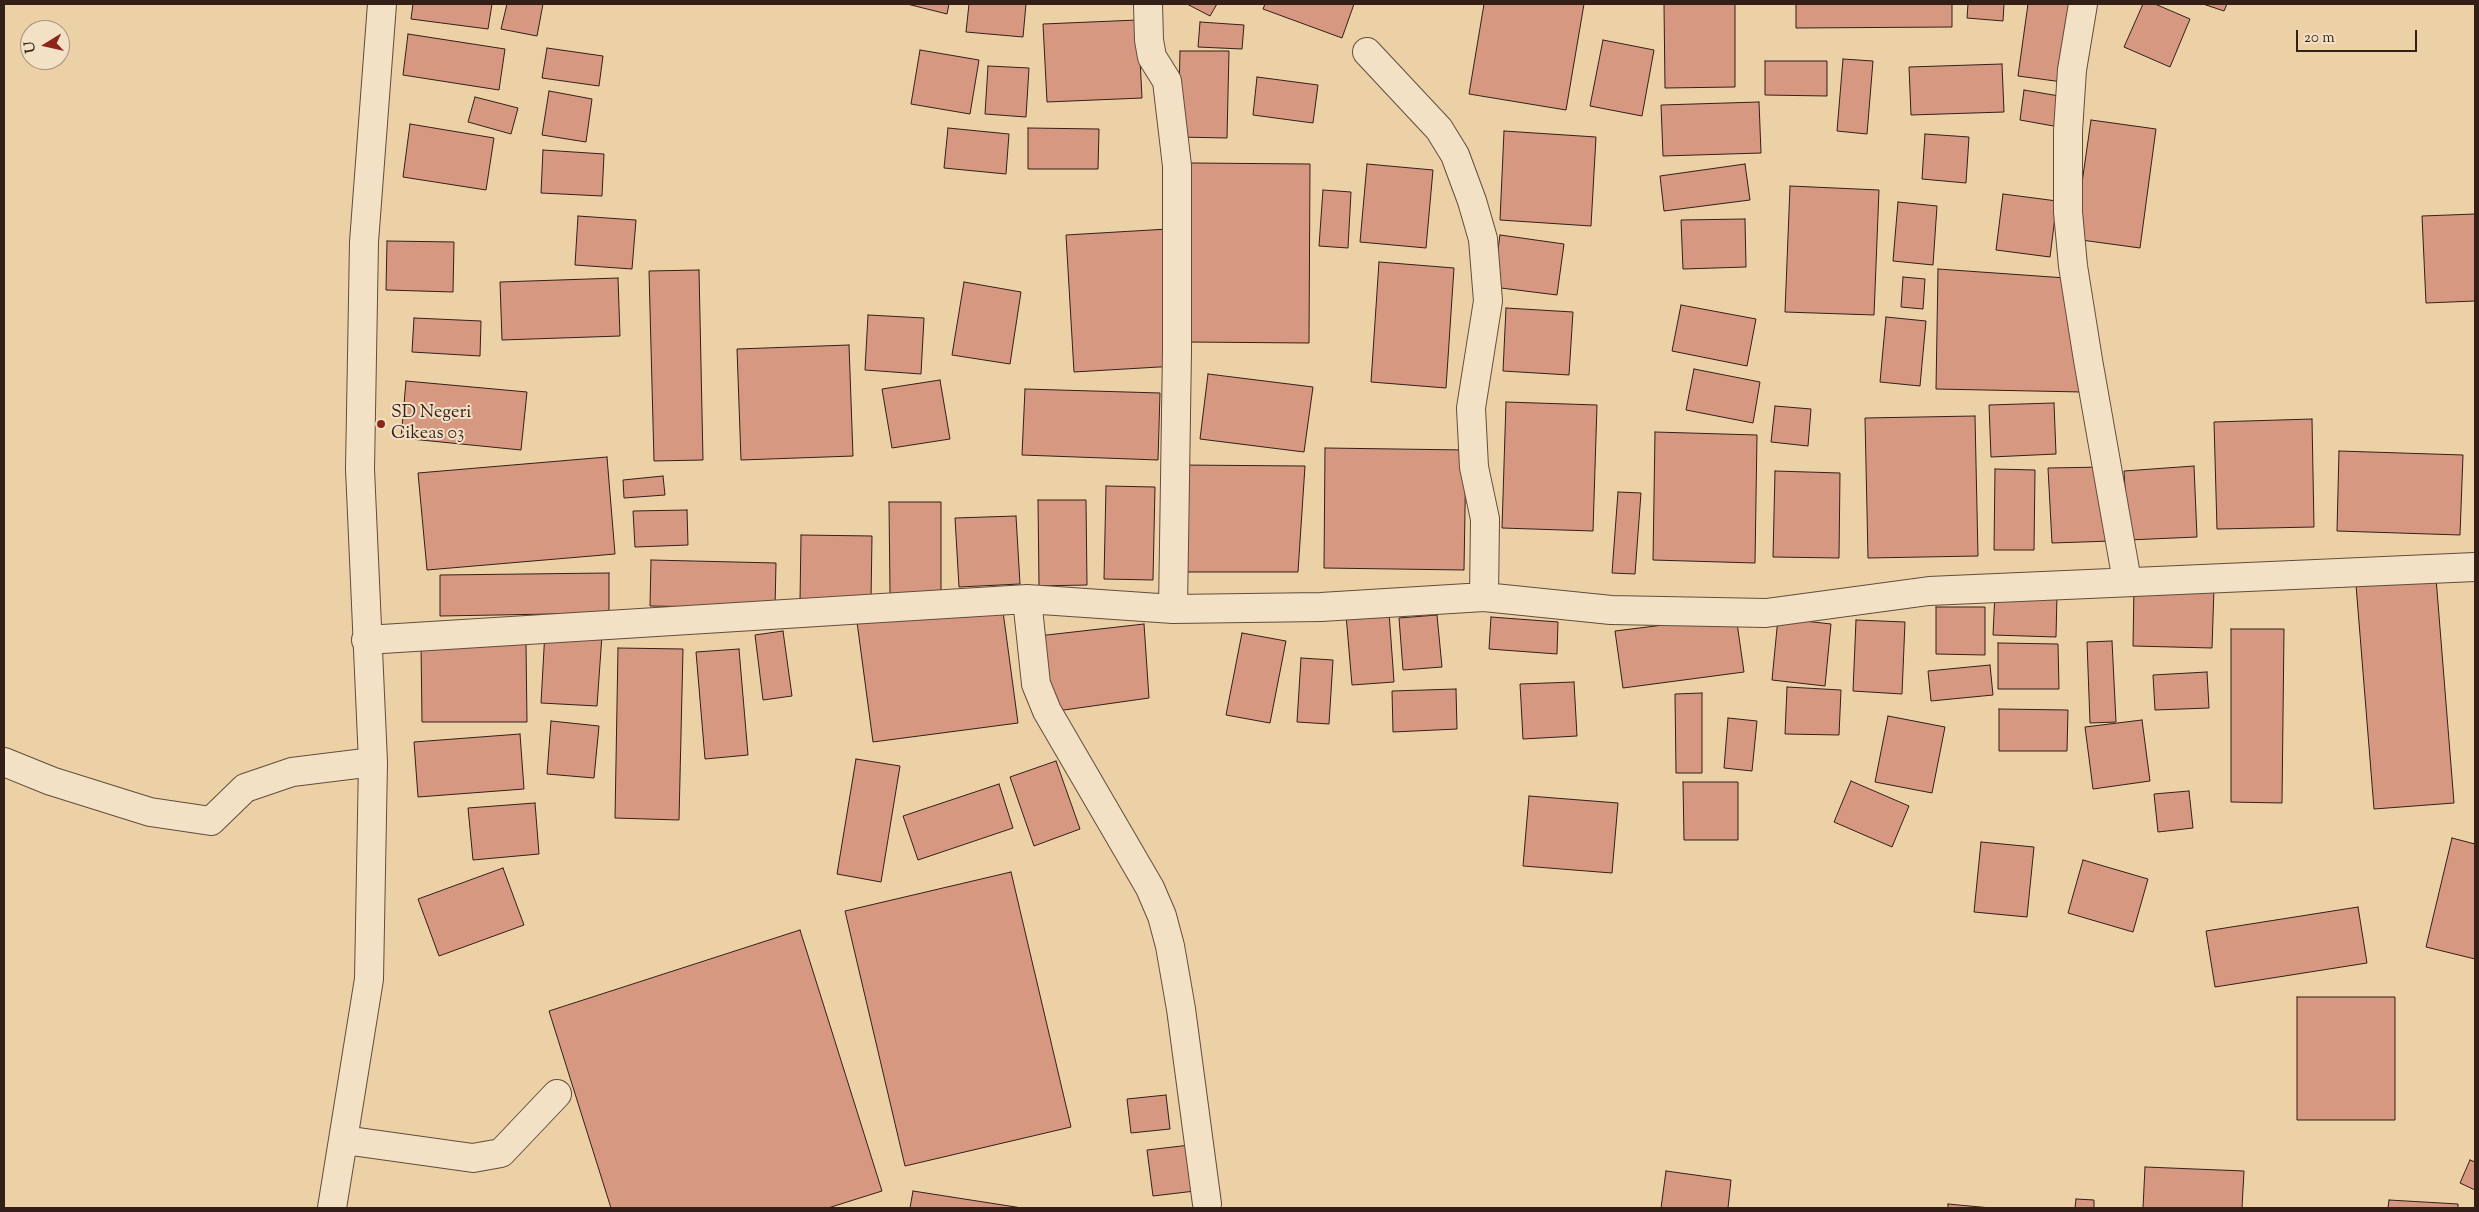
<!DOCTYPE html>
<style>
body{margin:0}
#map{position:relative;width:2479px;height:1212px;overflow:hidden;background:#ecd1a6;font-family:"Sorts Mill Goudy",serif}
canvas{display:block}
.frame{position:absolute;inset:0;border:5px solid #341f18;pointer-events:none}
.north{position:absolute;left:20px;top:20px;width:50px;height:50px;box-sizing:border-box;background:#f3e1c5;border:1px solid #a79380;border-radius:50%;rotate:261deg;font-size:14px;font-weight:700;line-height:20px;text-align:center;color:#341f18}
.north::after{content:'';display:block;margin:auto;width:18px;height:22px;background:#8f2418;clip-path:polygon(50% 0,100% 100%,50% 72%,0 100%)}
.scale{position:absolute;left:2296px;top:30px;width:121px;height:22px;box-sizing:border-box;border:2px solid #341f18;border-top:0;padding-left:6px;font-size:15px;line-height:18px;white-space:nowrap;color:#341f18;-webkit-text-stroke:4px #f3e1c5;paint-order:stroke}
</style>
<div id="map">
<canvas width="2479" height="1212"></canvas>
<div class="frame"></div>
<div class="north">U</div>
<div class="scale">20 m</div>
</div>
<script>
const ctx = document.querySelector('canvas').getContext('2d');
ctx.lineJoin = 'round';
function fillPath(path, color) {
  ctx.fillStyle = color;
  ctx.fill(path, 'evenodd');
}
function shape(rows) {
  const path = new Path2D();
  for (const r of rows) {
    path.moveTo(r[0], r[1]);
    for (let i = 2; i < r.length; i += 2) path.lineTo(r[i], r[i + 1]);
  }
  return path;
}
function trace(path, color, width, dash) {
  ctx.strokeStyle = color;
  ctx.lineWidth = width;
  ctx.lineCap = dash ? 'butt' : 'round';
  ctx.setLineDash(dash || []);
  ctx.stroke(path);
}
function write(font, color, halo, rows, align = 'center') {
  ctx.font = font + ' "Sorts Mill Goudy",serif';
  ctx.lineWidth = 4;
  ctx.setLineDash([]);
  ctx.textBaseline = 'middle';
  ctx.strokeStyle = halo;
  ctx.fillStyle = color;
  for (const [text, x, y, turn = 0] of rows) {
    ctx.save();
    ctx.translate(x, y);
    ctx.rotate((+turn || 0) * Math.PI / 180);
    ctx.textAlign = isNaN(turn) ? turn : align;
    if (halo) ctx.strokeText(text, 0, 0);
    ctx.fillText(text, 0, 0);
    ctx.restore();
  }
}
const building = shape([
 [413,4,492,4,488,29,411,19,413,4],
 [507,4,543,4,537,36,501,29,507,4],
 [907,4,949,4,947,14,907,4],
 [969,4,1026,4,1023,37,966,32,969,4],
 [1187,4,1217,4,1210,16,1187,4],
 [1265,4,1354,4,1342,38,1263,9,1265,4],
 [1484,4,1584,4,1566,110,1469,94,1484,4],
 [1664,4,1735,4,1735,87,1665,88,1664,4],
 [1796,4,1952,4,1952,27,1796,28,1796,4],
 [1968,4,2004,4,2003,21,1967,18,1968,4],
 [2028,4,2080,4,2070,83,2018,76,2028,4],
 [2143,4,2155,4,2190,19,2170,67,2124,47,2143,4],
 [2203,4,2227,4,2224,11,2203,4],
 [1138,20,1142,98,1047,102,1043,24,1138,20],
 [1200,22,1244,25,1242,49,1198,47,1200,22],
 [408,34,505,49,499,90,403,75,408,34],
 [1603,40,1654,50,1642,116,1590,106,1603,40],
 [547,48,603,56,599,86,542,78,547,48],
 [920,50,979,60,970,114,911,104,920,50],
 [1180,51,1229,51,1227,138,1178,137,1180,51],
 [1843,59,1873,61,1867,134,1837,131,1843,59],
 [1765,61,1827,61,1827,96,1765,95,1765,61],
 [2002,64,2004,112,1911,115,1909,67,2002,64],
 [988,66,1029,68,1026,117,985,114,988,66],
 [1257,77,1318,85,1313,123,1253,115,1257,77],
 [2024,90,2065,97,2059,127,2020,120,2024,90],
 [549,91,592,99,586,142,542,135,549,91],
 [475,97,518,108,511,134,468,122,475,97],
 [1759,102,1761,153,1663,156,1661,105,1759,102],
 [2091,120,2156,129,2140,248,2074,239,2091,120],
 [410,124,494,138,486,190,403,177,410,124],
 [948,128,1009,134,1006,174,944,168,948,128],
 [1028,128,1099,129,1098,169,1028,169,1028,128],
 [1504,131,1596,137,1591,226,1500,220,1504,131],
 [1925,134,1969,137,1966,183,1922,179,1925,134],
 [543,150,604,154,602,196,541,193,543,150],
 [1190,163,1310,164,1309,343,1189,342,1190,163],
 [1367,164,1433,170,1426,248,1360,242,1367,164],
 [1745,164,1750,200,1664,211,1660,176,1745,164],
 [1790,186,1879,190,1874,315,1785,312,1790,186],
 [1323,190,1351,192,1348,248,1319,246,1323,190],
 [2003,194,2057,201,2050,257,1996,250,2003,194],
 [1898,202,1937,206,1933,265,1893,261,1898,202],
 [2475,214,2475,301,2426,303,2422,216,2475,214],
 [578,216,636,220,632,269,575,265,578,216],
 [1745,219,1746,267,1683,269,1681,220,1745,219],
 [1168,229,1176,366,1074,372,1066,235,1168,229],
 [1500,235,1564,244,1557,295,1493,287,1500,235],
 [387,241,454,242,453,292,386,290,387,241],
 [1379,262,1454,268,1446,388,1371,382,1379,262],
 [1938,269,2066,278,2082,392,1936,389,1938,269],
 [699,270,703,460,654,461,649,271,699,270],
 [1903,277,1925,279,1923,309,1901,307,1903,277],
 [618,278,620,336,502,340,500,282,618,278],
 [964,282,1021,292,1010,364,952,355,964,282],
 [1681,305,1756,319,1747,366,1672,351,1681,305],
 [1506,308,1573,312,1569,375,1503,371,1506,308],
 [868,315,924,318,921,374,865,370,868,315],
 [1886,317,1926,321,1920,386,1880,382,1886,317],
 [414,318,481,321,480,356,412,352,414,318],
 [849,345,853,456,741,460,737,349,849,345],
 [1694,369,1760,382,1753,423,1686,410,1694,369],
 [1208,374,1313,387,1304,452,1200,439,1208,374],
 [940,380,950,439,892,448,882,389,940,380],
 [406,381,527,392,521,450,401,438,406,381],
 [1025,389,1160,393,1158,460,1022,455,1025,389],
 [1506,402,1597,405,1593,531,1502,528,1506,402],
 [2054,403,2056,454,1991,457,1989,405,2054,403],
 [1775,406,1811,409,1808,446,1771,442,1775,406],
 [1975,416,1978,556,1868,558,1865,418,1975,416],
 [2312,419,2314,527,2217,529,2214,422,2312,419],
 [1655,432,1757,435,1755,563,1653,560,1655,432],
 [1325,448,1466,450,1464,570,1324,568,1325,448],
 [2339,451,2463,455,2460,535,2337,531,2339,451],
 [607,457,615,554,427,570,418,473,607,457],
 [1179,465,1305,466,1298,572,1175,572,1179,465],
 [2194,466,2197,537,2128,540,2124,471,2194,466],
 [2105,467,2112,541,2052,543,2048,468,2105,467],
 [1995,469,2035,470,2034,550,1994,550,1995,469],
 [1775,471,1840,473,1839,558,1773,557,1775,471],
 [663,476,665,495,624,498,623,480,663,476],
 [1106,486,1155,487,1153,580,1104,579,1106,486],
 [1618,492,1641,493,1635,574,1612,573,1618,492],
 [1038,500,1086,500,1087,585,1039,586,1038,500],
 [889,502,941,502,941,594,890,594,889,502],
 [687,510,688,545,635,547,633,511,687,510],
 [1016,516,1020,584,959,587,955,518,1016,516],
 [801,535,872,536,871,601,800,601,801,535],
 [651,560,776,563,775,608,650,606,651,560],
 [609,573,609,613,440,616,440,575,609,573],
 [2436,578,2454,803,2374,809,2356,585,2436,578],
 [2134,586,2214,588,2212,648,2133,646,2134,586],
 [1995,593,2057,595,2056,637,1993,635,1995,593],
 [1002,604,1018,723,873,742,857,622,1002,604],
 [1936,607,1985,607,1985,655,1936,654,1936,607],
 [1389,612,1394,682,1352,685,1346,615,1389,612],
 [1437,615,1442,667,1403,670,1399,618,1437,615],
 [1736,616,1744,672,1623,688,1615,631,1736,616],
 [1491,617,1558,622,1557,654,1489,649,1491,617],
 [1778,618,1831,624,1825,686,1772,680,1778,618],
 [1856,620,1905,622,1902,694,1853,691,1856,620],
 [1144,624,1149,698,1050,712,1038,636,1144,624],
 [2231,629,2284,629,2282,803,2231,802,2231,629],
 [545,631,602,635,597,706,541,703,545,631],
 [783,631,792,696,763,700,755,635,783,631],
 [1242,633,1286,641,1270,723,1226,715,1242,633],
 [2112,641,2116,722,2090,723,2087,642,2112,641],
 [526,643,527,722,422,722,421,644,526,643],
 [1998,643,2058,644,2059,689,1998,689,1998,643],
 [618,648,683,649,679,820,615,818,618,648],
 [739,649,748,755,705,759,696,652,739,649],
 [1301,658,1333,660,1329,724,1297,722,1301,658],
 [1990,665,1993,695,1931,701,1928,671,1990,665],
 [2207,672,2209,708,2155,710,2153,675,2207,672],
 [1574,682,1577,736,1523,739,1520,684,1574,682],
 [1787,687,1841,690,1839,735,1785,734,1787,687],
 [1456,689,1457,729,1393,732,1392,691,1456,689],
 [1702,693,1702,773,1676,773,1675,694,1702,693],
 [1999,709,2068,710,2067,751,1999,751,1999,709],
 [1888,716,1945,727,1932,793,1875,782,1888,716],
 [1728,718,1757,721,1752,771,1724,768,1728,718],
 [2142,720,2150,781,2093,789,2085,727,2142,720],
 [551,721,599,726,594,778,547,774,551,721],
 [520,734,524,789,418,797,414,742,520,734],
 [856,759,900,766,881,882,837,874,856,759],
 [1056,761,1080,829,1034,846,1010,777,1056,761],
 [1851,781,1909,806,1892,847,1834,822,1851,781],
 [1683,782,1738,782,1738,840,1684,840,1683,782],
 [999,784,1013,828,918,860,903,816,999,784],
 [2189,791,2193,828,2158,832,2154,794,2189,791],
 [1529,796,1618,803,1612,873,1523,866,1529,796],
 [535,803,539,854,473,860,468,808,535,803],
 [2452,838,2475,844,2475,959,2426,947,2452,838],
 [1981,842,2034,847,2027,917,1974,912,1981,842],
 [2083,860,2148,879,2133,932,2068,913,2083,860],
 [503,868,524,925,439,956,418,899,503,868],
 [1011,872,1071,1127,905,1166,845,911,1011,872],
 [2358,907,2367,963,2215,987,2206,931,2358,907],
 [800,930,882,1191,828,1208,611,1208,549,1011,800,930],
 [2297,997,2395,997,2395,1120,2297,1120,2297,997],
 [1166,1095,1170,1129,1131,1133,1127,1099,1166,1095],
 [1190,1145,1195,1191,1153,1196,1147,1150,1190,1145],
 [2470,1160,2475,1162,2475,1190,2460,1183,2470,1160],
 [2145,1167,2244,1171,2242,1208,2143,1208,2145,1167],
 [1666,1171,1731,1180,1728,1208,1661,1208,1666,1171],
 [913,1191,1022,1208,910,1208,913,1191],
 [2076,1199,2094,1200,2094,1208,2075,1208,2076,1199],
 [2389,1200,2458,1204,2458,1208,2388,1208,2389,1200],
 [1948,1204,1991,1208,1948,1208,1948,1204]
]);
const minor = shape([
 [1148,4,1149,40,1152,57,1167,81,1177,166,1177,350,1173,609],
 [2083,4,2072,70,2068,131,2068,212,2073,266,2088,360,2127,581],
 [1367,52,1439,129,1455,155,1472,201,1483,239,1488,301,1471,408,1474,467,1485,519,1484,597],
 [1027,599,1036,684,1047,711,1150,888,1162,916,1170,946,1181,1009,1207,1204],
 [366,640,1027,599,1173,609,1321,607,1484,597,1611,610,1766,613,1929,591,2475,567],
 [4,762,51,781,150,812,211,821,245,788,292,772,373,762],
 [344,1140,473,1158,501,1153,557,1094],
 [332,1208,369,979,373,762,360,469,364,242,382,4]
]);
const markers = [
 [381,424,5,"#8f2418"]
];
const poiNames = [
 ["SD Negeri",391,414],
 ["Cikeas 03",391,435]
];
fillPath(building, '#d69881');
trace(building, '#341f18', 1);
trace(minor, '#624c3c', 30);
trace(minor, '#f3e1c5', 28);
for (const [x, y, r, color] of markers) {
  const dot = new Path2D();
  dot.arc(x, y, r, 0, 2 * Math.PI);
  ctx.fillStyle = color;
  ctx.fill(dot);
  trace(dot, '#f3e1c5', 2);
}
write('18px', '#341f18', '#f3e1c5', poiNames, 'left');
</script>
